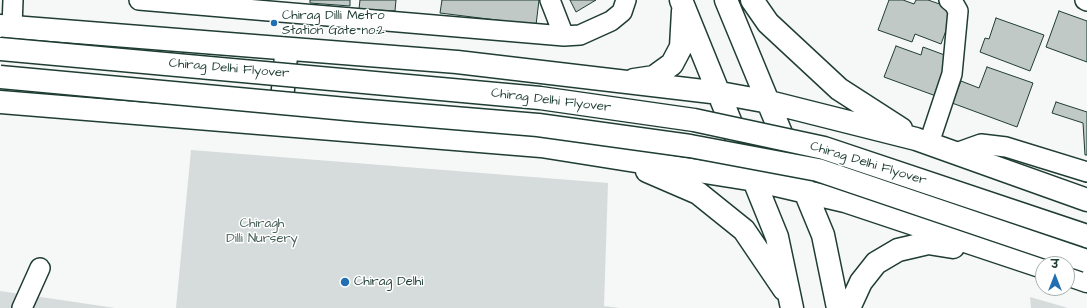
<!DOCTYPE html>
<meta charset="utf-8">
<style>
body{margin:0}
#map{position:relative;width:1087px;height:308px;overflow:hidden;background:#f6f7f7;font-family:"Architects Daughter","Playpen Sans Deva",sans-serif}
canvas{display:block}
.north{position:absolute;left:1035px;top:256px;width:40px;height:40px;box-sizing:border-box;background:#fff;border:1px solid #a5b1ae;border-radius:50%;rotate:0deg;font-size:11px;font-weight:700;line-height:16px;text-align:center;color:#1f3d34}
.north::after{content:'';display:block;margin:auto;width:14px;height:18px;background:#1f6fb2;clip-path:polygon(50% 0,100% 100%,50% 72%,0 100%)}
</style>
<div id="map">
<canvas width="1087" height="308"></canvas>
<div class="north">उ</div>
</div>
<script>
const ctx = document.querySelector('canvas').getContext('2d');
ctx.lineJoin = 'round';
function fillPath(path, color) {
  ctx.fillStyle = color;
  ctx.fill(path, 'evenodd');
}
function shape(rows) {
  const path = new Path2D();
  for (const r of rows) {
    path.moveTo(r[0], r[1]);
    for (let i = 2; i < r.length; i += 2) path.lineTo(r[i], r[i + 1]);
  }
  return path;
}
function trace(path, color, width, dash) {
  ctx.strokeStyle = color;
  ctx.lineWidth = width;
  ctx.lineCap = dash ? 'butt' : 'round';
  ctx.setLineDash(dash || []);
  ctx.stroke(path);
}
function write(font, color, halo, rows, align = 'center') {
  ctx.font = font + ' "Architects Daughter",sans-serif';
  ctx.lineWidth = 3;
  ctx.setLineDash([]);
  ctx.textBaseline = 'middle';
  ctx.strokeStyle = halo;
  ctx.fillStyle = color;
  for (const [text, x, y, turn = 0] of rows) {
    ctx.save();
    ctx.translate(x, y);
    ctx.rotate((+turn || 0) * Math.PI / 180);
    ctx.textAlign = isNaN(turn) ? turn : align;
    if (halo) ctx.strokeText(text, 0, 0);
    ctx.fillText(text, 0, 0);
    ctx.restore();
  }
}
const green = shape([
 [191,150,608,183,604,306,620,308,176,308],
 [0,291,115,308,0,308],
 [1030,297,1068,308,1031,308]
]);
const building = shape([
 [310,0,350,0,350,6,310,3,310,0],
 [360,0,396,0,395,11,359,9,360,0],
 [442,0,539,0,536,25,440,13,442,0],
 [570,0,596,0,576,12,570,0],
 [889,0,903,0,914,4,916,0,928,0,954,9,941,44,915,34,912,42,878,30,889,0],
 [1059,11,1087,21,1087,62,1046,47,1059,11],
 [996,18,1044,35,1030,71,980,52,985,38,989,39,996,18],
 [896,46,921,55,923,47,950,57,936,96,884,77,896,46],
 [987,67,1033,83,1017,127,952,103,961,81,979,88,987,67],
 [1056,102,1087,112,1087,155,1085,155,1083,123,1052,113,1056,102]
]);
const minor = shape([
 [139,0,564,36,580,35,611,21,622,12,626,0],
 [550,0,564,36],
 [1085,0,1087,1],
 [12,27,13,0],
 [929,143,952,74,958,11,954,4,949,0],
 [956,153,981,144,1006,147,1087,172],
 [22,308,40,268]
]);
const major = shape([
 [681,0,777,237,792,308],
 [726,0,823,235,838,308],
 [752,0,768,23,839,89,901,129],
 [0,26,457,62,720,93,769,102,916,139,1087,200],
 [634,80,654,77,672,64,681,47,683,11],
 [0,102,541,146,755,180,845,201,1043,267],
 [280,122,286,56],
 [647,171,698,193,744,230,784,289],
 [1067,274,1087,281],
 [849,308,861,282,876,263,898,250,928,243,953,247]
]);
const majorBridge = shape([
 [0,49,540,98,694,120,824,148,1087,236],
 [0,77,357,110,538,125,690,146,818,170,1087,261]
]);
const markers = [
 [274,23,4,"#1f6fb2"],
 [345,282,5,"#1f6fb2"]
];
const poiNames = [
 ["Chirag Dilli Metro",282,16],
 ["Station Gate no.2",282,31],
 ["Chirag Delhi",354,282]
];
const streetNames = [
 ["Chirag Delhi Flyover",229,69,5],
 ["Chirag Delhi Flyover",551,101,7],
 ["Chirag Delhi Flyover",868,164,17]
];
const parkNames = [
 ["Chiragh",262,224],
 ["Dilli Nursery",262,239]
];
fillPath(green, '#d6dcdb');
fillPath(building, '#c0c9c6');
trace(building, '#1f3d34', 1);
trace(minor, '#1f3d34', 22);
trace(major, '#1f3d34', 25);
trace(minor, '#fff', 19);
trace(major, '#fff', 22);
trace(majorBridge, '#1f3d34', 25, []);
trace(majorBridge, '#fff', 22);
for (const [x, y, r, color] of markers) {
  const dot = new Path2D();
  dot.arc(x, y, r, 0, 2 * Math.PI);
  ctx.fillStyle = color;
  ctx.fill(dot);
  trace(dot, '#fff', 1.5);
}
write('13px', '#1f3d34', '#fff', poiNames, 'left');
write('13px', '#1f3d34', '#fff', streetNames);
write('13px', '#445d55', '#fff', parkNames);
</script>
